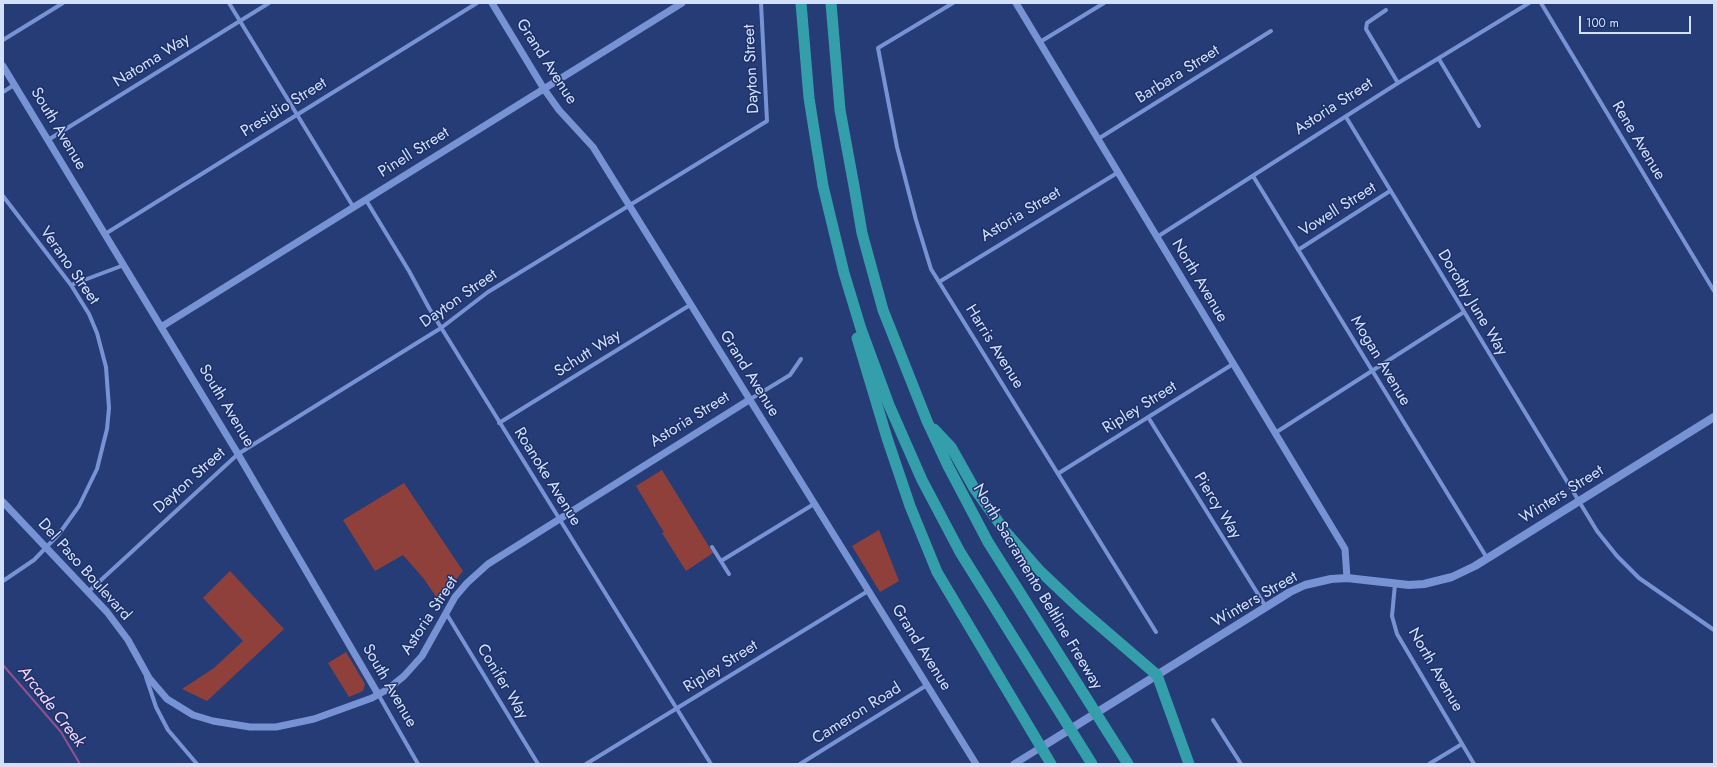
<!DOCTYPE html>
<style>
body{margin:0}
#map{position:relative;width:1717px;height:767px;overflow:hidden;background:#263c76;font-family:Jost,sans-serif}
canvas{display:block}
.frame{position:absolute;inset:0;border:4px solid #d3e0fb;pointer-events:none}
.scale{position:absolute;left:1579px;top:16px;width:112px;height:18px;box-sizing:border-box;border:2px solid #d3e0fb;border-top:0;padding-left:5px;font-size:12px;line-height:14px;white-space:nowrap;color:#d3e0fb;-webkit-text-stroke:3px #1c316a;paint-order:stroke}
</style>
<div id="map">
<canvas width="1717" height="767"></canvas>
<div class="frame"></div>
<div class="scale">100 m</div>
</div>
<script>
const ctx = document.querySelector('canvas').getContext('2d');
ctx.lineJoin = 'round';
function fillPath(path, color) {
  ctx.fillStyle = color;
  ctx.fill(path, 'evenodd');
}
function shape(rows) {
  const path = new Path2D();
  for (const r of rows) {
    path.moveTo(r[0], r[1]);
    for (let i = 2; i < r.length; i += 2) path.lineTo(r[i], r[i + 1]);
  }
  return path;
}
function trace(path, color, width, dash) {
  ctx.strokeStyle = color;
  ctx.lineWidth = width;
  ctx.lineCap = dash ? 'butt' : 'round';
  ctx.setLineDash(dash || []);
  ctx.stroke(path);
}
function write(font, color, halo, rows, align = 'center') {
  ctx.font = font + ' Jost,sans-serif';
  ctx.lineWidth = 3;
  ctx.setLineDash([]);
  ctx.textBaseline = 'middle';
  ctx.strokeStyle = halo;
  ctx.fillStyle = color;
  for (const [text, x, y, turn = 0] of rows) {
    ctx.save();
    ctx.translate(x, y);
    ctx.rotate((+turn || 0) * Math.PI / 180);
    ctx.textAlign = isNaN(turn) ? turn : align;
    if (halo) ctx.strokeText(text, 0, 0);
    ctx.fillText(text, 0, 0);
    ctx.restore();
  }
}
const green = shape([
 [662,470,713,553,686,571,662,533,664,532,660,526,636,486],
 [404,483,463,571,439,601,424,579,403,555,375,571,343,520],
 [879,530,899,581,880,592,852,546],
 [230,571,284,629,207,701,182,689,214,668,243,641,203,598],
 [346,652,365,684,363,691,349,697,328,663]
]);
const stream = shape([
 [3,665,61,732,80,764]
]);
const minor = shape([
 [229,3,354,208],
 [953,3,878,48,897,147,916,220,931,269,1156,632],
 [1541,3,1714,291],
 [1386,10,1367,23,1366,29,1398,83],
 [3,40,63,3],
 [1040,42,1104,3],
 [1439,59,1479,126],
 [3,92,14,85],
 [1346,117,1597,531,1617,556,1639,578,1714,630],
 [1098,139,1271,31],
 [48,140,269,3],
 [1253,176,1487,558],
 [3,196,71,285,89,314,97,333,106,367,109,408,107,429,97,469,79,506,59,534,34,560,3,581],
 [366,200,409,271,429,308,711,764],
 [105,234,477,3],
 [1157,237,1398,83,1529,3],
 [1298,250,1390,191],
 [939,282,1117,173],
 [71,285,124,265],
 [749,400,790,375,801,359],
 [1148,417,1266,607],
 [499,423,690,305],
 [1275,433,1464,312],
 [1059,473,1233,364],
 [712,547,729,574],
 [721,561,814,504],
 [1395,584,1392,616,1397,634,1474,764],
 [88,592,238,454,441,328,488,292,767,121,761,3],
 [446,613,538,764],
 [146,677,156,707,168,730,197,764],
 [378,694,418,764],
 [1213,720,1241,764],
 [586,764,868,591],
 [800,764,927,685],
 [1429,764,1462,744]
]);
const tertiary = shape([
 [492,3,544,89,559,110,593,147,976,764],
 [1016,3,1345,549,1347,578],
 [3,66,238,454,378,694],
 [161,327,682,3],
 [3,502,107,612,128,640,149,678,167,699,193,715,213,721,250,727,276,727,314,719,372,698,388,689,404,676,422,656,455,597,467,583,488,564,749,400],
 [1014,764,1040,748]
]);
const secondary = shape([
 [1040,748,1290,592,1305,585,1331,579,1347,578,1409,585,1424,584,1452,577,1475,566,1714,417]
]);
const motorway = shape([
 [801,3,809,98,823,186,844,273,861,329,889,405,922,480,960,552,1092,764],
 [831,3,840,110,854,186,862,233,883,310,927,421,948,466,988,542,1128,764],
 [857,338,887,438,910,506,937,572,1051,764],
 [934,429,951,447,974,488,1005,531,1040,571,1078,607,1157,675,1189,764]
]);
const streetNames = [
 ["Natoma Way",152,61,-32],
 ["Grand Avenue",546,62,57],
 ["Dayton Street",752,69,-93],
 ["Barbara Street",1178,75,-32],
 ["Astoria Street",1334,107,-33],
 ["Presidio Street",284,108,-32],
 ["South Avenue",58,129,59],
 ["Rene Avenue",1638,141,59],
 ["Pinell Street",414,153,-32],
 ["Vowell Street",1338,210,-32],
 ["Astoria Street",1021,215,-31],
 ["Verano Street",69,266,55],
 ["North Avenue",1199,281,59],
 ["Dayton Street",459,299,-35],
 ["Dorothy June Way",1472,303,59],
 ["Harris Avenue",994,347,58],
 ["Schutt Way",588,354,-32],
 ["Mogan Avenue",1380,361,59],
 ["Grand Avenue",749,374,58],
 ["South Avenue",226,406,59],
 ["Ripley Street",1140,408,-32],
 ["Astoria Street",690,420,-32],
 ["Roanoke Avenue",547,477,58],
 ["Dayton Street",190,481,-42],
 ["Winters Street",1562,495,-32],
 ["Piercy Way",1217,506,58],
 ["Del Paso Boulevard",84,570,48],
 ["North Sacramento Beltline Freeway",1037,587,59],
 ["Winters Street",1255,600,-30],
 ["Astoria Street",430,616,-57],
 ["Grand Avenue",921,648,58],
 ["Ripley Street",721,667,-32],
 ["North Avenue",1435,670,60],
 ["Conifer Way",502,682,59],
 ["South Avenue",389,686,60],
 ["Cameron Road",857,714,-32]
];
const waterNames = [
 ["Arcade Creek",51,707,52]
];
fillPath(green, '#8f403b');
trace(stream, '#8f5291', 2);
trace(minor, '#7793d4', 4);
trace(tertiary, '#7793d4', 7);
trace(secondary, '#7793d4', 8);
trace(motorway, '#349eaa', 11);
write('16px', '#d3e0fb', '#1c316a', streetNames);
write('italic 17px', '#f6d4f6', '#1c316a', waterNames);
</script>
